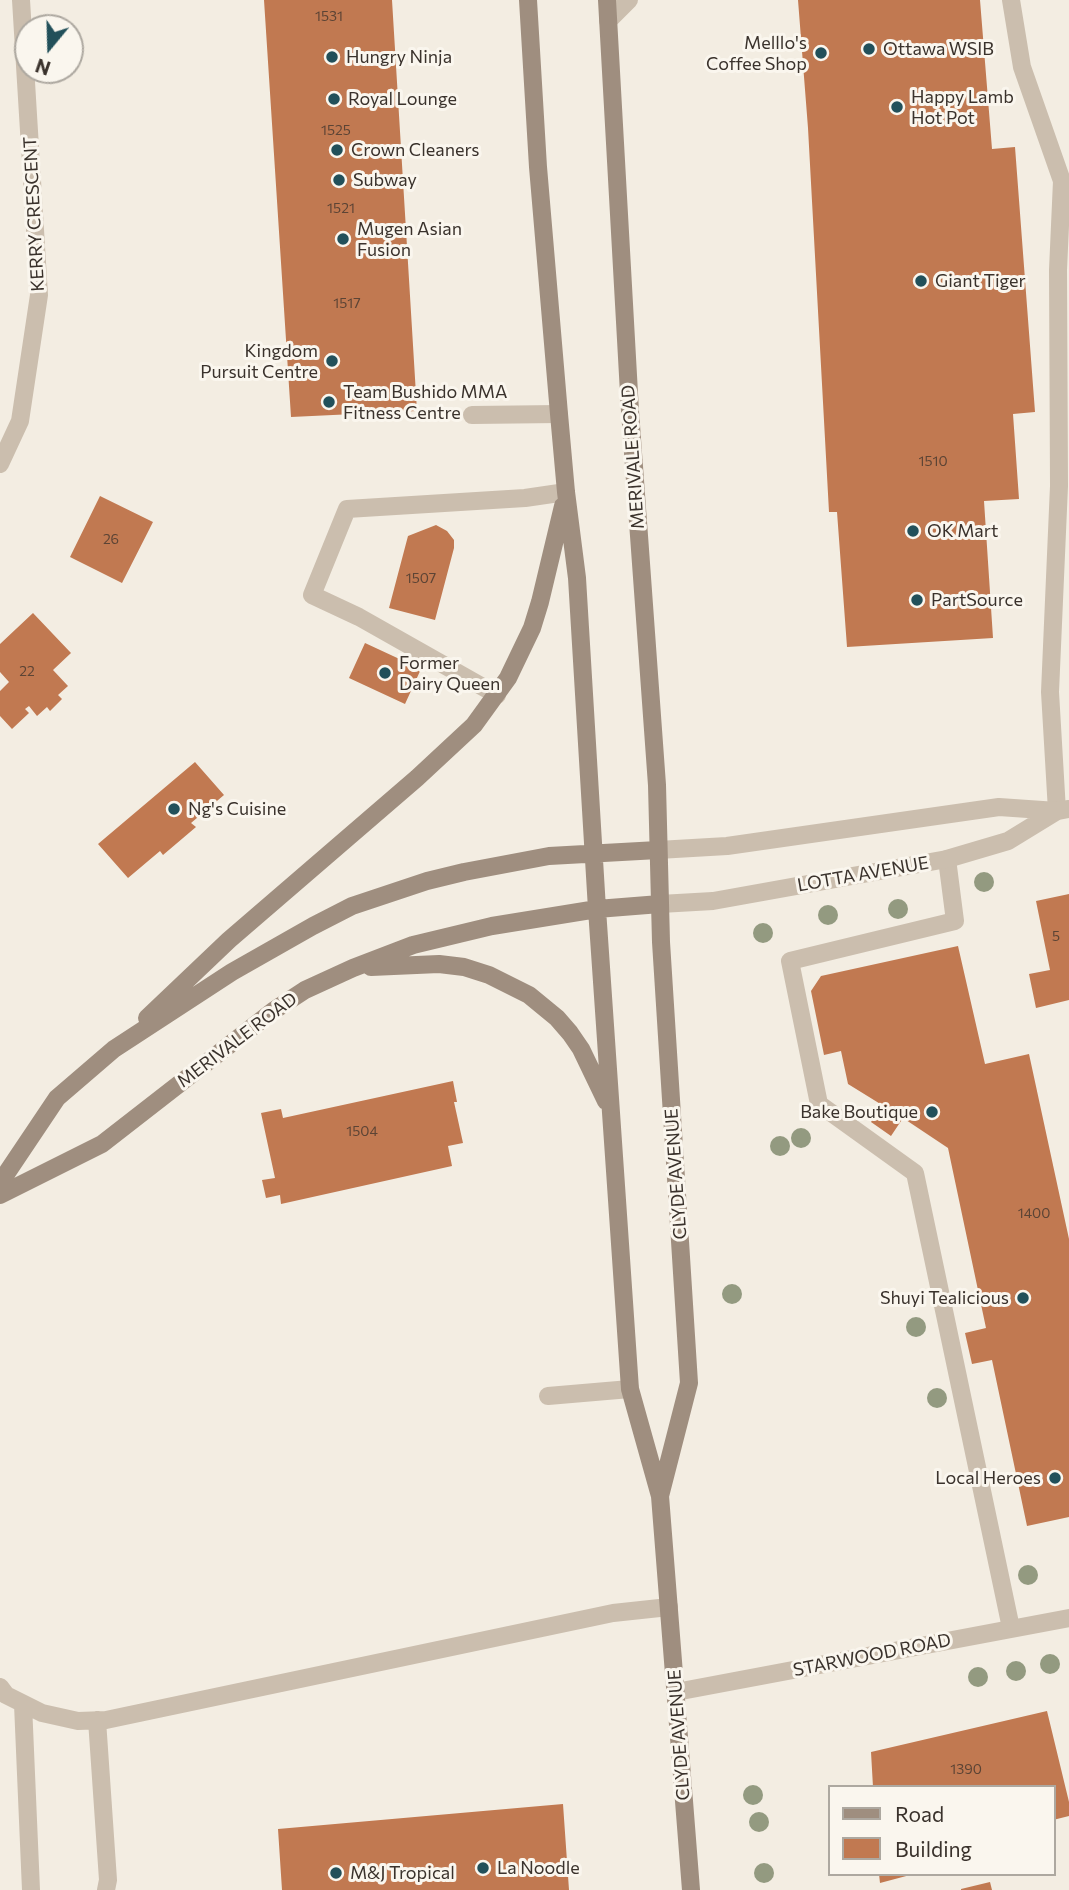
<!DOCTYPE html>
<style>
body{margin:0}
#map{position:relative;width:1069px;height:1890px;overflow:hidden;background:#f3ede2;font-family:Commissioner,sans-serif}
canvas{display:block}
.legend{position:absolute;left:828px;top:1785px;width:228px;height:91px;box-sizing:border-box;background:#faf6ee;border:2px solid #ada8a0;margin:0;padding:9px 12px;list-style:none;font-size:21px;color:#3a322c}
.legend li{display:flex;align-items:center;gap:14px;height:35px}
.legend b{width:35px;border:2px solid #ada8a0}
.north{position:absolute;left:14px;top:14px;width:70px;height:70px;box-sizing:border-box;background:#faf6ee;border:2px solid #ada8a0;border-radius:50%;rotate:199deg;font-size:19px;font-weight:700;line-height:28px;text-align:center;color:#3a322c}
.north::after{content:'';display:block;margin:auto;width:24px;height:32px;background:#22505a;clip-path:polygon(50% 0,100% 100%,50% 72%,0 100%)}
</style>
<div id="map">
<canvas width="1069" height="1890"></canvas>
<ul class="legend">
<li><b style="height:9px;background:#9f8e7f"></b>Road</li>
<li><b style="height:19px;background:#c17951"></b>Building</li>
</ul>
<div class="north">N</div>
</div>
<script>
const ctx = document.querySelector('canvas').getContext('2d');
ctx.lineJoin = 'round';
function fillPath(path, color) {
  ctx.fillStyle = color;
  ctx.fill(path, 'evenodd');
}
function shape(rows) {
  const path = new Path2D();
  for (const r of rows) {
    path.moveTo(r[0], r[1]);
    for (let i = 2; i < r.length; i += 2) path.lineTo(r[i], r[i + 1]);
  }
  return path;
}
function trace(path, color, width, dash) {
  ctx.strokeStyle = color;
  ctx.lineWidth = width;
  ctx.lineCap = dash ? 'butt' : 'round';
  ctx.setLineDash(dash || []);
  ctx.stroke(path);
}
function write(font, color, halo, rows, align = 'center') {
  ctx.font = font + ' Commissioner,sans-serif';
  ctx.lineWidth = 6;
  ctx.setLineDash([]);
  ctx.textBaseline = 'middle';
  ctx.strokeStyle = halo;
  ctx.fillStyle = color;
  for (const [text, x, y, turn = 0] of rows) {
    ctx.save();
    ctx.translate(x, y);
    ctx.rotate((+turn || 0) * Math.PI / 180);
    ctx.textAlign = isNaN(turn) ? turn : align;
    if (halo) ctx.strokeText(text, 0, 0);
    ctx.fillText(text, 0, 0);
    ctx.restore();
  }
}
const building = shape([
 [264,0,392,0,417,411,291,417],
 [798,0,980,0,992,149,1015,147,1035,412,1013,414,1019,499,984,501,993,638,847,647,837,512,829,512,808,128],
 [100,496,153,522,122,583,70,557],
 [436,525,447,531,454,540,454,548,435,620,389,608,408,536],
 [33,613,71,653,53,670,68,686,58,695,62,699,50,711,47,707,37,716,29,706,25,709,29,713,12,729,0,716,0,691,9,682,0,672,0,644],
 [365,643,421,669,405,704,349,678],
 [195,762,224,795,191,823,196,827,163,855,160,851,128,878,98,844],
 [1069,894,1069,1000,1036,1008,1029,974,1050,970,1036,901],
 [958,946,985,1064,1029,1054,1069,1239,1069,1517,1027,1526,992,1360,972,1364,965,1333,986,1328,948,1148,903,1118,891,1136,871,1122,882,1105,848,1084,841,1051,824,1055,811,991,821,976],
 [453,1081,457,1102,454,1102,463,1143,448,1146,452,1166,281,1204,280,1195,266,1198,262,1180,275,1178,261,1113,281,1109,283,1118],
 [1047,1711,1069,1802,1069,1816,1053,1820,1053,1787,873,1787,871,1752],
 [563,1804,569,1890,282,1890,278,1829],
 [879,1874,910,1874,910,1875,880,1883],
 [990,1882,992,1890,961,1890,961,1889]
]);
const service = shape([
 [1011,0,1022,67,1062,181,1058,270,1059,486,1050,692,1057,811],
 [608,21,629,0],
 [472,415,559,414],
 [497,695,359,617,312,595,347,509,525,498,566,492],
 [947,859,955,921,790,961,819,1104,915,1173,1011,1628],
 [548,1396,630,1389],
 [0,1687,6,1695,42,1713,78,1721,106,1720,613,1613,669,1607],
 [23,1704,31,1890],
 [97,1720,108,1880,106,1890]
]);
const minor = shape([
 [0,464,20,421,39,295,21,0],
 [658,850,727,846,999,807,1057,811,1069,809],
 [660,904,713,901,947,859,1008,841,1057,811],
 [676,1692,1069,1618]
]);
const secondary = shape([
 [528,0,538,167,559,414,566,492,577,578,597,909,630,1389,660,1496,691,1890],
 [607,0,630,411,657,785,661,942,689,1383,660,1496],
 [371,967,439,964,464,967,489,975,529,995,557,1018,570,1033,581,1049,606,1101],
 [147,1018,229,940,417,778,474,725,508,678,532,628,540,602,563,506],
 [0,1183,57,1098,114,1049,232,972,313,926,352,906,427,881,464,872,549,856,658,850],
 [0,1195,102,1144,273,1011,305,990,353,968,413,945,492,926,597,909,660,904]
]);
const trees = [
 [984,882],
 [898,909],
 [828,915],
 [763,933],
 [801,1138],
 [780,1146],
 [732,1294],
 [916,1327],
 [937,1398],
 [1028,1575],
 [1050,1664],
 [1016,1671],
 [978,1677],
 [753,1795],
 [759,1822],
 [764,1873]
];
const markers = [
 [869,49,7,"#22505a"],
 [821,53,7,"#22505a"],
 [332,57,7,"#22505a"],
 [334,99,7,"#22505a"],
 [897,107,7,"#22505a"],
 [337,150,7,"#22505a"],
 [339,180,7,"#22505a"],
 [343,239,7,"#22505a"],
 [921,281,7,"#22505a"],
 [332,361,7,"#22505a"],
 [329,402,7,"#22505a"],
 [913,531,7,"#22505a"],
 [917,600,7,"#22505a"],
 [385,673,7,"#22505a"],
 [174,809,7,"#22505a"],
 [932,1112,7,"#22505a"],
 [1023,1298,7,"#22505a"],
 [1055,1478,7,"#22505a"],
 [483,1868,7,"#22505a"],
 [336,1873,7,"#22505a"]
];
const numberNames = [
 ["1531",329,16],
 ["1525",336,130],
 ["1521",341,208],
 ["1517",347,303],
 ["1510",933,461],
 ["26",111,539],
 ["1507",421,578],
 ["22",27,671],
 ["5",1056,936],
 ["1504",362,1131],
 ["1400",1034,1213],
 ["1390",966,1769]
];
const poiNames = [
 ["Melllo's",807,43,"right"],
 ["Coffee Shop",807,64,"right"],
 ["Ottawa WSIB",883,49],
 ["Hungry Ninja",346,57],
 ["Happy Lamb",911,97],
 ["Hot Pot",911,118],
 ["Royal Lounge",348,99],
 ["Crown Cleaners",351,150],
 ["Subway",353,180],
 ["Mugen Asian",357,229],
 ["Fusion",357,250],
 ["Giant Tiger",935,281],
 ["Kingdom",318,351,"right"],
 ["Pursuit Centre",318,372,"right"],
 ["Team Bushido MMA",343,392],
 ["Fitness Centre",343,413],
 ["OK Mart",927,531],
 ["PartSource",931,600],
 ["Former",399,663],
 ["Dairy Queen",399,684],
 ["Ng's Cuisine",188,809],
 ["Bake Boutique",918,1112,"right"],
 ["Shuyi Tealicious",1009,1298,"right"],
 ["Local Heroes",1041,1478,"right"],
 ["La Noodle",497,1868],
 ["M&J Tropical",350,1873]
];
const streetNames = [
 ["KERRY CRESCENT",34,214,-93],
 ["MERIVALE ROAD",633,457,-94],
 ["LOTTA AVENUE",863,874,-10],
 ["MERIVALE ROAD",237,1040,-37],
 ["CLYDE AVENUE",676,1174,-94],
 ["STARWOOD ROAD",872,1655,-11],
 ["CLYDE AVENUE",679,1735,-94]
];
fillPath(building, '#c17951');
trace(service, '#cbbeae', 18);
trace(minor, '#cbbeae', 18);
trace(secondary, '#9f8e7f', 18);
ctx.fillStyle = '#939a80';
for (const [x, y] of trees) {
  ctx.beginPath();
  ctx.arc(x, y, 10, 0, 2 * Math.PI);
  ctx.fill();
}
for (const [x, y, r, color] of markers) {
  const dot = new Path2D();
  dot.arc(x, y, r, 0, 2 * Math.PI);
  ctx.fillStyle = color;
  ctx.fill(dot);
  trace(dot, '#faf6ee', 2.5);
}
write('14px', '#5c4435', null, numberNames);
write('18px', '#3a322c', '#faf6ee', poiNames, 'left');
write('18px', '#3a322c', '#faf6ee', streetNames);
</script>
